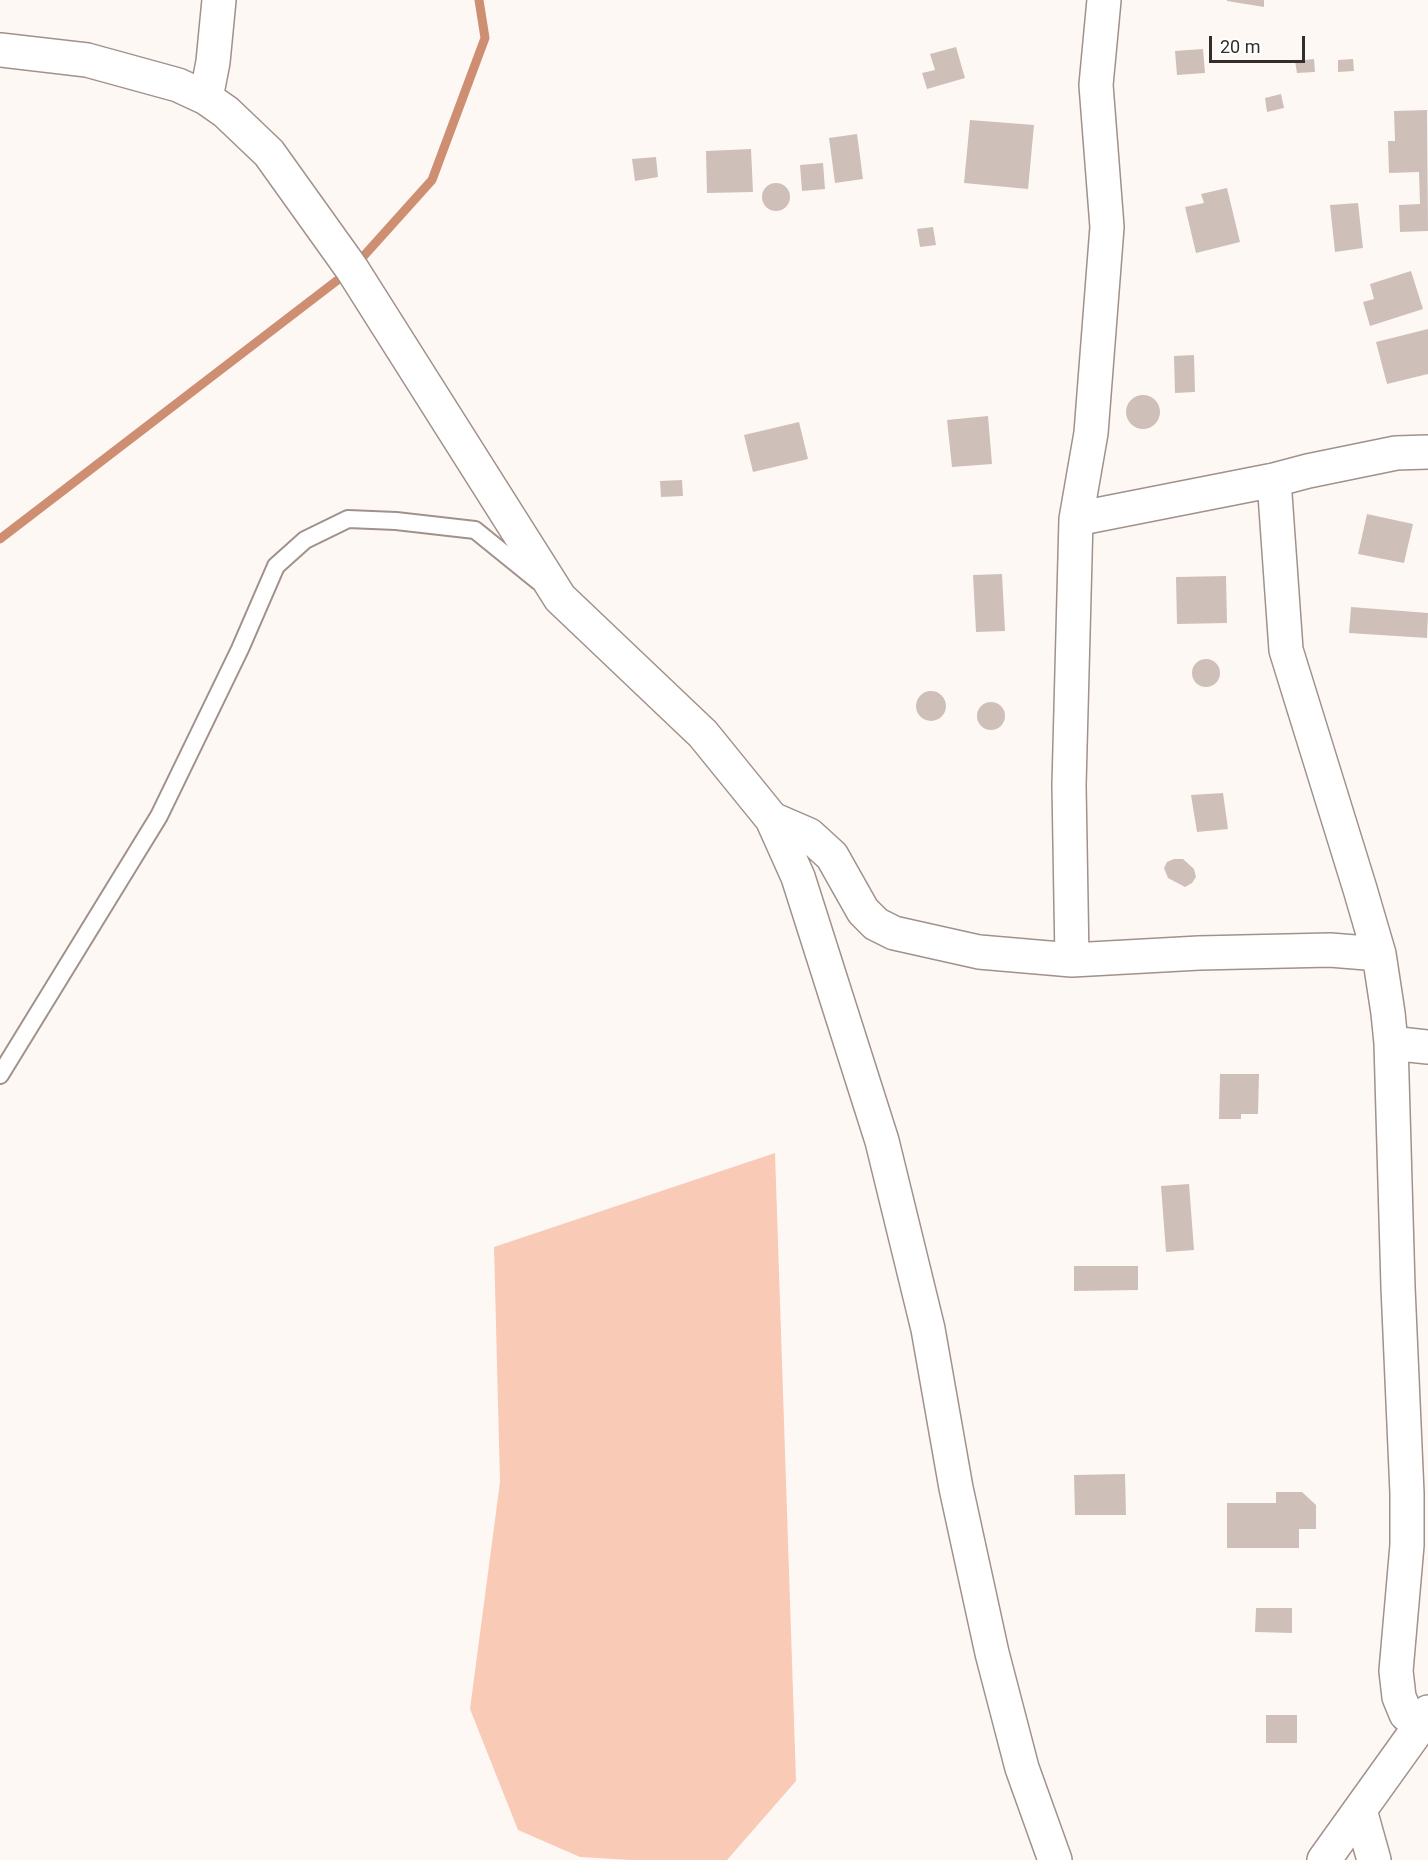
<!DOCTYPE html>
<style>
body{margin:0}
#map{position:relative;width:1428px;height:1860px;overflow:hidden;background:#fef8f5;font-family:Roboto,sans-serif}
canvas{display:block}
.scale{position:absolute;left:1209px;top:36px;width:96px;height:27px;box-sizing:border-box;border:3px solid #332d2b;border-top:0;padding-left:8px;font-size:18px;line-height:21px;white-space:nowrap;color:#332d2b;-webkit-text-stroke:4px #fff;paint-order:stroke}
</style>
<div id="map">
<canvas width="1428" height="1860"></canvas>
<div class="scale">20 m</div>
</div>
<script>
const ctx = document.querySelector('canvas').getContext('2d');
ctx.lineJoin = 'round';
function fillPath(path, color) {
  ctx.fillStyle = color;
  ctx.fill(path, 'evenodd');
}
function shape(rows) {
  const path = new Path2D();
  for (const r of rows) {
    if (r.length === 3) {
      path.moveTo(r[0] + r[2], r[1]);
      path.arc(r[0], r[1], r[2], 0, 2 * Math.PI);
      continue;
    }
    path.moveTo(r[0], r[1]);
    for (let i = 2; i < r.length; i += 2) path.lineTo(r[i], r[i + 1]);
  }
  return path;
}
function trace(path, color, width, dash) {
  ctx.strokeStyle = color;
  ctx.lineWidth = width;
  ctx.lineCap = dash ? 'butt' : 'round';
  ctx.setLineDash(dash || []);
  ctx.stroke(path);
}
const green = shape([
 [775,1153,796,1781,727,1860,631,1860,580,1857,518,1830,470,1709,500,1482,494,1247]
]);
const stream = shape([
 [0,539,352,269,432,180,485,38,479,0]
]);
const building = shape([
 [1227,0,1264,0,1264,7,1227,1],
 [956,47,965,78,927,89,922,73,935,70,930,54],
 [1203,49,1205,73,1177,75,1175,51],
 [1314,59,1315,72,1297,73,1295,61],
 [1353,59,1354,71,1338,72,1338,60],
 [1281,94,1284,108,1267,112,1265,98],
 [1427,110,1428,231,1400,232,1399,205,1420,204,1419,172,1389,173,1388,141,1395,141,1394,111],
 [970,120,1034,125,1028,189,964,183],
 [857,134,863,179,835,183,829,138],
 [751,149,753,192,707,193,706,151],
 [656,157,658,177,635,181,632,159],
 [823,163,825,189,802,191,800,165],
 [776,197,14],
 [1227,188,1240,242,1196,253,1185,207,1204,203,1201,194],
 [1358,203,1363,248,1335,252,1330,205],
 [933,227,936,245,920,247,917,229],
 [1411,271,1423,309,1370,326,1363,302,1374,299,1370,284],
 [1428,329,1428,374,1387,384,1376,342],
 [1194,355,1195,392,1175,393,1174,356],
 [1143,412,17],
 [988,416,992,464,952,467,947,420],
 [799,422,808,459,753,472,744,435],
 [682,480,683,496,661,497,660,481],
 [1367,514,1413,524,1404,563,1358,554],
 [1002,574,1005,631,976,632,973,575],
 [1226,576,1227,623,1177,624,1176,577],
 [1351,607,1428,613,1427,638,1349,633],
 [1206,673,14],
 [931,706,15],
 [991,716,14],
 [1223,793,1228,829,1197,832,1191,795],
 [1174,859,1183,859,1194,869,1196,877,1192,883,1185,887,1168,878,1164,868,1167,862],
 [1220,1074,1259,1074,1258,1114,1241,1114,1241,1119,1219,1119],
 [1189,1184,1194,1250,1166,1252,1161,1186],
 [1074,1266,1138,1266,1138,1290,1074,1291],
 [1125,1474,1126,1515,1075,1515,1074,1475],
 [1276,1492,1302,1492,1316,1505,1316,1529,1299,1529,1299,1548,1227,1548,1227,1503,1276,1503],
 [1256,1608,1292,1608,1292,1633,1255,1632],
 [1266,1715,1297,1715,1297,1743,1266,1743]
]);
const service = shape([
 [0,1075,159,816,240,649,276,566,305,540,348,519,396,521,475,530,538,581]
]);
const minor = shape([
 [0,50,87,60,178,85,206,98,226,112,269,153,352,269,560,598,703,734,772,819,798,877,882,1141,928,1329,956,1488,992,1653,1022,1768,1055,1860],
 [206,98,213,62,219,0],
 [1274,480,1286,650,1360,889,1379,954,1388,1013,1391,1043,1398,1287,1407,1493,1407,1545,1396,1671,1399,1697,1406,1714,1420,1726,1428,1727],
 [1076,519,1274,480,1308,471,1396,453,1428,452],
 [772,819,809,835,832,856,863,911,876,924,894,933,979,952,1072,960,1199,953,1330,950,1379,954],
 [1072,960,1069,785,1076,519,1091,433,1107,227,1096,85,1104,0],
 [1391,1043,1428,1047],
 [1360,1810,1374,1860],
 [1324,1860,1420,1726,1428,1712]
]);
fillPath(green, '#f9cab6');
trace(stream, '#ce8e72', 9);
fillPath(building, '#cfbfb9');
trace(service, '#a0918b', 20);
trace(minor, '#a0918b', 36);
trace(service, '#fff', 16);
trace(minor, '#fff', 33);
</script>
